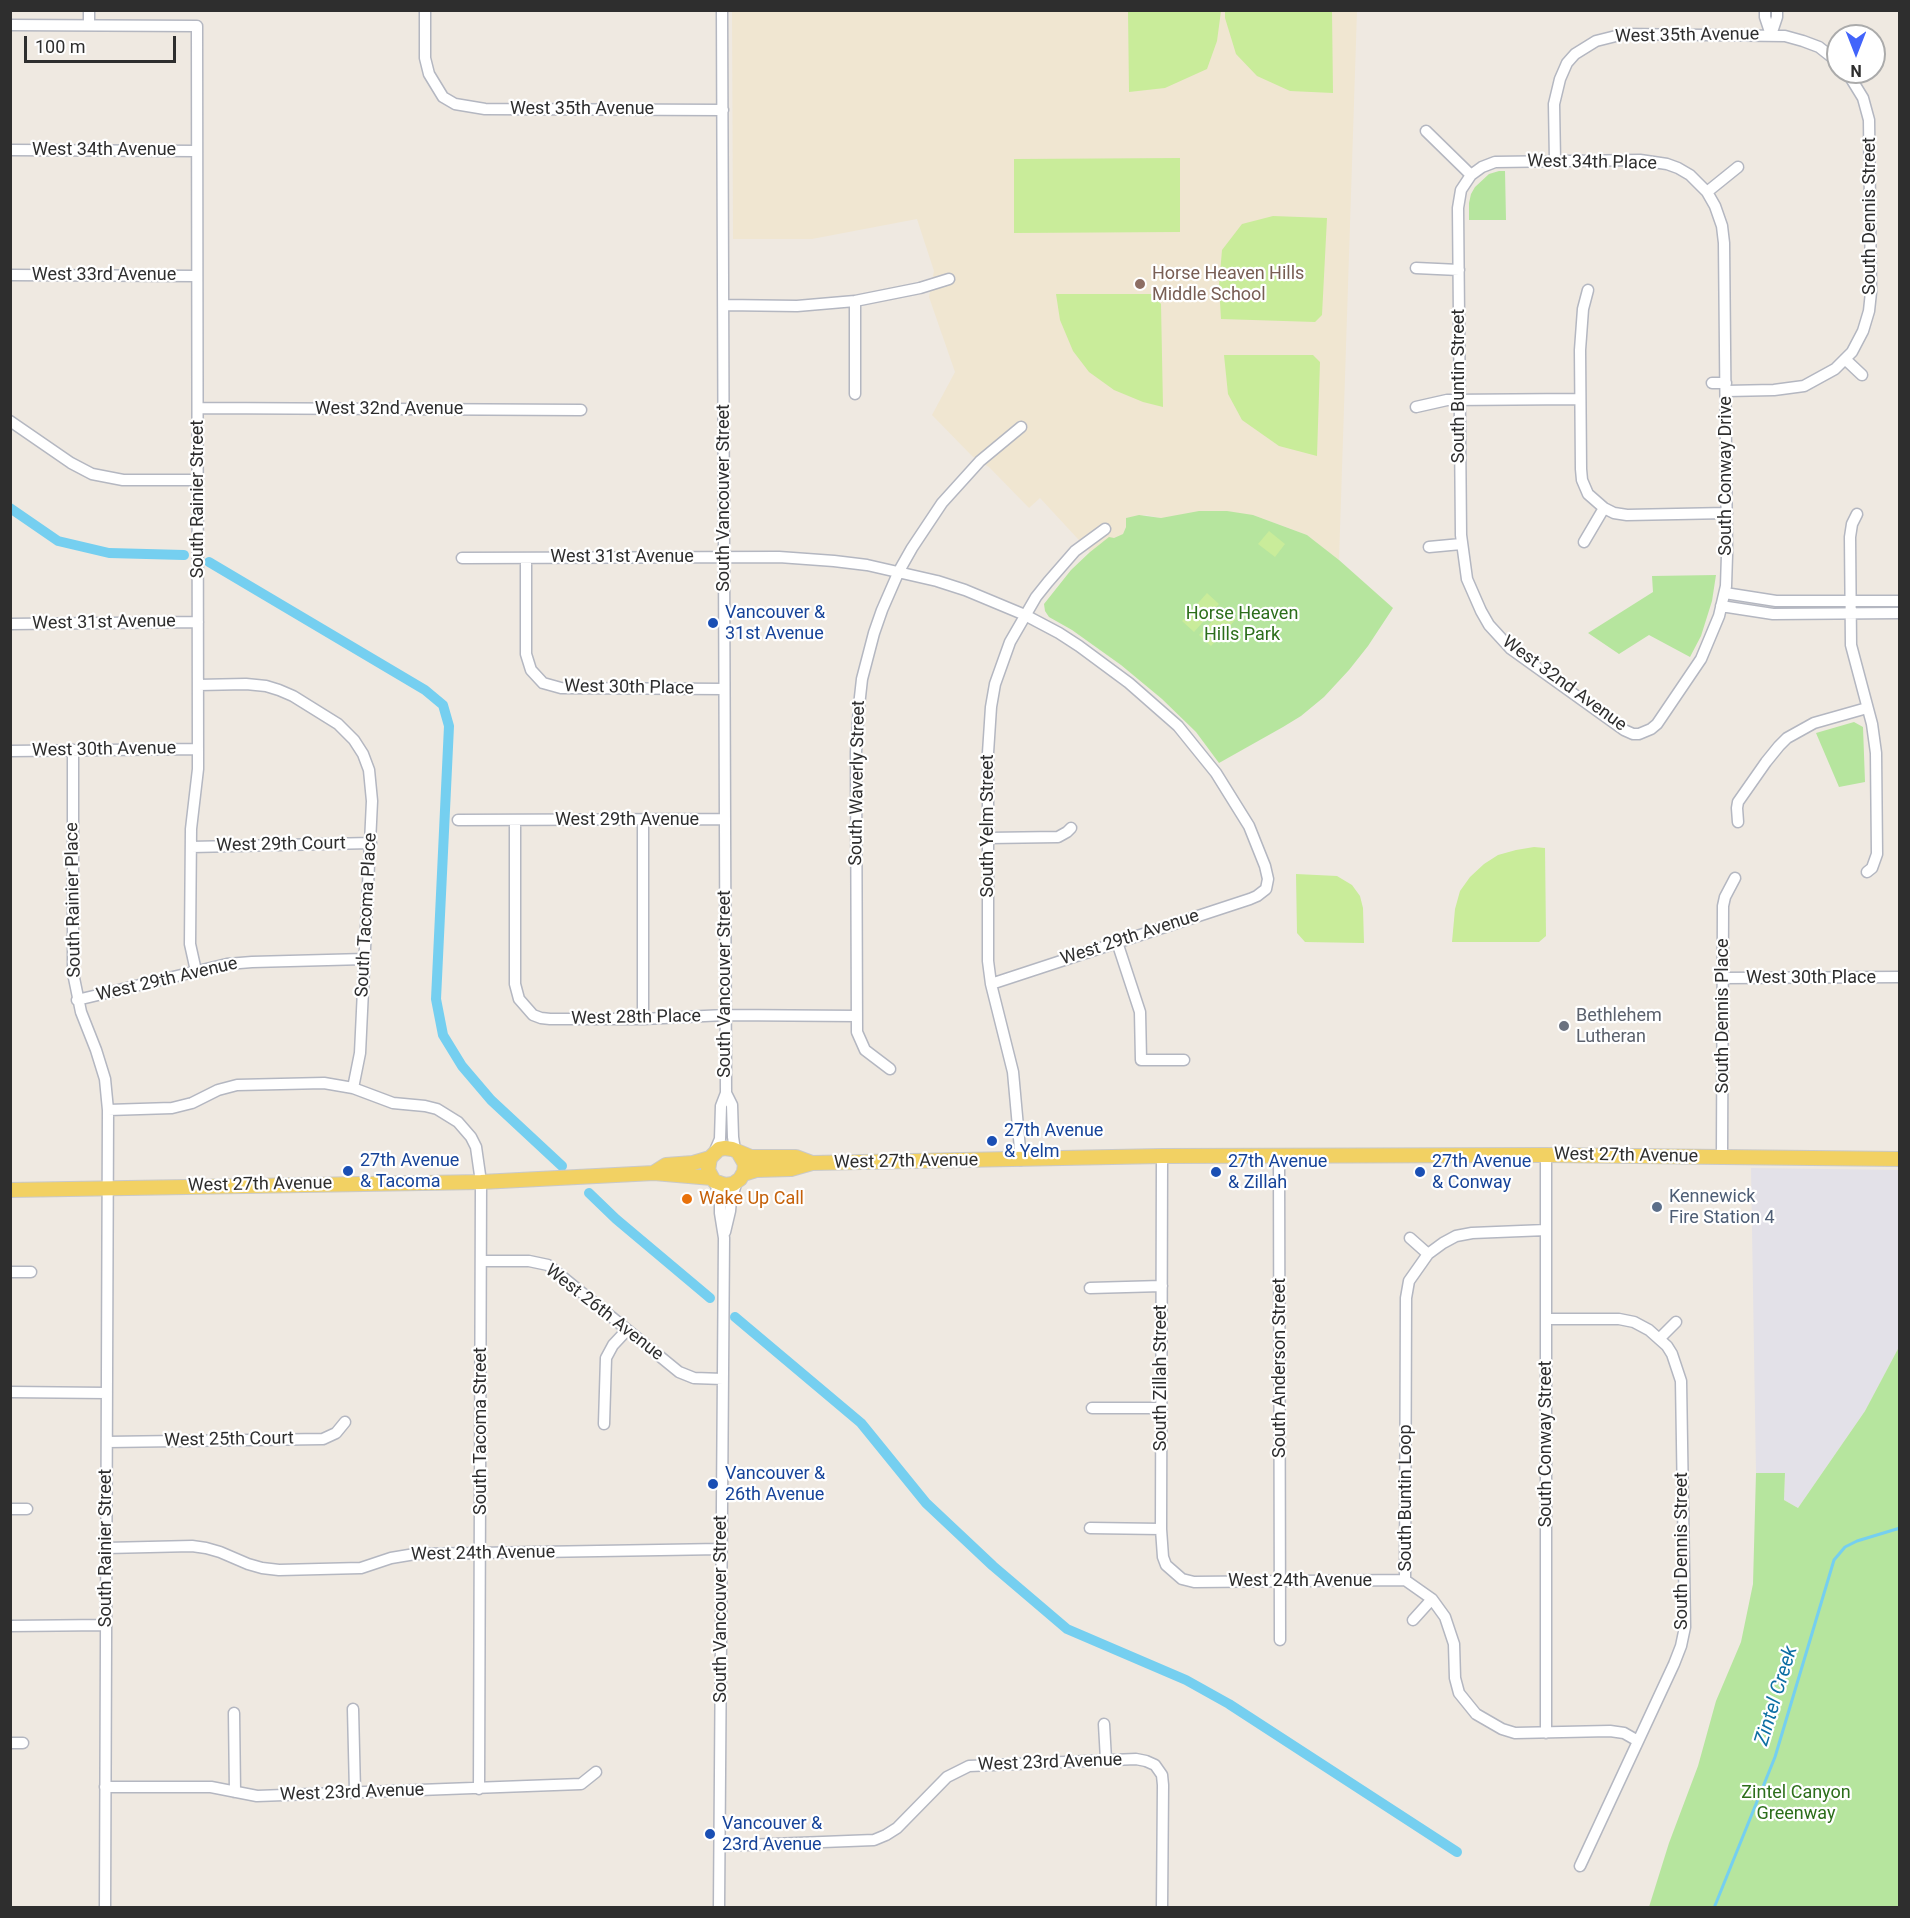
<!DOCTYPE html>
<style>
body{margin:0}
#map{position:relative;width:1910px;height:1918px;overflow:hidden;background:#efe9e1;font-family:Roboto,sans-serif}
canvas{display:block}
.frame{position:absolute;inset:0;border:12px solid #2e2e2e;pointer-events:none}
.north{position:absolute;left:1826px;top:24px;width:60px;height:60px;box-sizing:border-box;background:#fff;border:2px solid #ababab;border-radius:50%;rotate:180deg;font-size:16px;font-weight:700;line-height:24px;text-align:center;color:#2e2e2e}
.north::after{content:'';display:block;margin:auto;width:21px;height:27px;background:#4264fb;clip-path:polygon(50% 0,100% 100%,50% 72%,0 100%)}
.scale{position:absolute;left:24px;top:36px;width:152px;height:27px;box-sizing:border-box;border:3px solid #2e2e2e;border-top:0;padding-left:8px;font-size:18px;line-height:21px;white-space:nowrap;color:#2e2e2e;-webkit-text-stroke:4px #fff;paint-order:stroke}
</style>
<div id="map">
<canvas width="1910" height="1918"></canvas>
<div class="frame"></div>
<div class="north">N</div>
<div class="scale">100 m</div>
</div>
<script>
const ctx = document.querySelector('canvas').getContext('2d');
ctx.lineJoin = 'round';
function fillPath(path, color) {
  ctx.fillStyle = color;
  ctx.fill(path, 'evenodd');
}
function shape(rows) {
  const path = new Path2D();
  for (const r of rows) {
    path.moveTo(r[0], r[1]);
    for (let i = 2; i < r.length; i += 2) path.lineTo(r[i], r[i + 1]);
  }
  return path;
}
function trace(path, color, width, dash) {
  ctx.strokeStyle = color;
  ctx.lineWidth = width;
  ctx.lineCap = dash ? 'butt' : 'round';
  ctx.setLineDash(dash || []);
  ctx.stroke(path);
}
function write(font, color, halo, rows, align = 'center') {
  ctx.font = font + ' Roboto,sans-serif';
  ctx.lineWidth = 4.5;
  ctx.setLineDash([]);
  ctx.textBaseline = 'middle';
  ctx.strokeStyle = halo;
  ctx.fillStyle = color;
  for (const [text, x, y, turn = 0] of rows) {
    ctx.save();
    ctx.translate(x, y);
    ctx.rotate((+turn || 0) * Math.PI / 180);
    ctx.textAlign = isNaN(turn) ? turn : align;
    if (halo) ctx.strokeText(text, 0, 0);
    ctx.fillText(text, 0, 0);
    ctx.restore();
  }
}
const industrial = shape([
 [1751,1168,1899,1170,1899,1347,1865,1411,1798,1508,1784,1500,1785,1473,1756,1473]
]);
const education = shape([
 [732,11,1357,11,1339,560,1307,535,1253,515,1161,518,1146,515,1126,518,1126,527,1123,534,1114,538,1109,538,1090,552,1040,498,1029,508,989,467,972,456,932,415,955,372,929,297,934,271,917,219,812,239,733,239]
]);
const green = shape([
 [1499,171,1505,171,1506,220,1469,220,1469,203,1471,194,1475,187,1489,174],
 [1199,511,1227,511,1253,515,1307,535,1339,560,1393,608,1368,646,1349,670,1324,697,1301,716,1283,727,1219,763,1196,732,1162,699,1121,665,1072,630,1049,617,1045,611,1044,604,1071,570,1090,552,1109,537,1114,538,1123,534,1126,527,1126,518,1139,515,1161,518],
 [1716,575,1712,601,1701,636,1690,657,1649,635,1619,654,1588,633,1653,592,1652,576],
 [1854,722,1863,727,1865,782,1839,787,1816,733],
 [1899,1347,1899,1907,1649,1907,1669,1843,1698,1766,1716,1701,1741,1642,1753,1584,1756,1473,1785,1473,1784,1500,1798,1508,1865,1411]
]);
const pitch = shape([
 [1128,11,1221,11,1217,41,1207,69,1165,88,1129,92],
 [1225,11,1332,11,1333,93,1290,91,1257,76,1236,54,1225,18],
 [1180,158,1180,232,1014,233,1014,159],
 [1273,216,1327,218,1322,315,1315,322,1221,319,1219,285,1222,250,1242,224],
 [1056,294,1153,294,1161,304,1163,407,1143,402,1114,390,1089,372,1073,351,1060,320],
 [1224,355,1313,355,1320,362,1317,456,1279,446,1242,420,1228,394],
 [1269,531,1285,544,1275,557,1258,544],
 [1207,593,1219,604,1194,632,1182,621],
 [1224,608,1236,619,1211,646,1199,635],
 [1534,847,1545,848,1546,936,1539,942,1452,942,1455,909,1460,891,1470,877,1484,864,1498,855,1516,850],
 [1296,874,1337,876,1352,885,1360,896,1363,908,1364,943,1305,942,1297,933]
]);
const stream = shape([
 [1714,1908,1775,1757,1834,1560,1845,1547,1857,1541,1900,1528]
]);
const canal = shape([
 [10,508,58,541,109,553,184,555],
 [209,562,425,690,443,705,449,726,436,999,443,1035,462,1066,491,1100,562,1166],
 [589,1193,616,1219,710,1298],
 [735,1317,861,1423,926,1503,993,1566,1067,1629,1186,1680,1229,1704,1457,1852]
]);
const minor = shape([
 [425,10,425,58,429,74,443,97,455,104,485,109,723,110],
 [1765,10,1765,17,1771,35],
 [10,25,197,26,198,769,191,829,190,944,196,971],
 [89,25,89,10],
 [1771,35,1777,17,1777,10],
 [1426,131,1471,175],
 [10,150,197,151],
 [1640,160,1667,164,1678,168,1690,175,1707,192,1715,206,1722,226,1724,243,1727,555,1726,586,1719,616,1701,659,1657,724,1651,729,1639,734,1633,734,1624,730,1511,649,1489,625,1481,611,1467,579,1461,535,1458,208,1461,190,1471,175,1482,167,1495,162,1640,160],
 [1555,161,1554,104,1560,79,1567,63,1575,54,1596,41,1624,34,1785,36,1803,41,1819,47,1838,62],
 [1707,192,1738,167],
 [1416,268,1459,270],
 [10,275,197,276],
 [1588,290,1583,309,1580,350,1581,469,1582,480,1588,494,1604,508,1614,513,1627,515,1727,513],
 [855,301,855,394],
 [724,305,797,306,855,301,920,288,949,279],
 [1845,359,1862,375],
 [1712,383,1726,383],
 [1726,391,1774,390,1804,386,1835,369,1852,352,1863,331,1869,311,1871,292,1869,120,1863,98,1847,72],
 [1416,407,1447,400,1580,399],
 [198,408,581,410],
 [10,421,71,463,92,474,123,480,198,480],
 [1857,514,1852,524,1850,537,1851,645,1872,724,1876,753,1877,854,1872,868,1867,872],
 [1584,542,1604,508],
 [1429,547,1461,544],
 [462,558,779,557,834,561,867,565,937,581,965,590,1025,615,1059,633,1079,646,1129,683,1178,726,1216,773,1249,826,1265,866,1268,879,1266,889,1257,896,1250,899,991,984],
 [526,558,526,654,531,670,543,683,561,688,724,689],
 [1725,593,1776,601,1900,601],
 [1721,606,1773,614,1900,613],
 [10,624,198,622],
 [198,685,246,684,266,686,279,690,293,696,338,724,354,740,363,754,369,770,372,801,360,1053,353,1088,393,1103,425,1106,437,1109,458,1122,471,1137,476,1147,481,1182,479,1789],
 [73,750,73,973,81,1012,96,1050,105,1079,108,1110,105,1908],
 [10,751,198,749],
 [458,820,725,819],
 [515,820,515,984,519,999,533,1015,541,1018,550,1019,643,1019,725,1015,857,1016],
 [643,820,643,1019],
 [1738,822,1737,808,1738,802,1766,762,1779,746,1787,738,1814,723,1867,708],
 [988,838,1058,837,1067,832,1071,828],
 [191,847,371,843],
 [1117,942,1140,1012,1141,1060,1184,1060],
 [1722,978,1900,977],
 [77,1000,227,964,252,962,365,959],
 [890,1069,865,1050,857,1032,856,752,859,706,862,679,874,633,882,610,899,571,912,548,942,503,980,461,1021,427],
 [726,1093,732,1105,733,1137,735,1150],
 [108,1110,172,1108,192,1103,218,1090,237,1085,324,1083,353,1088],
 [714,1153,720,1139,721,1106,726,1093,722,10],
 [1546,1155,1546,1733],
 [1162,1156,1161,1529,1163,1557,1166,1565,1182,1579,1194,1582,1405,1580],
 [1279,1156,1280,1640],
 [1722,1156,1723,906,1725,897,1735,878],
 [1021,1160,1013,1072,991,984,988,961,988,753,991,707,995,684,1010,642,1036,597,1048,582,1075,551,1105,529],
 [714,1181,720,1196,720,1213,724,1238,719,1908],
 [1546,1230,1472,1233,1456,1236,1443,1243,1428,1254,1409,1281,1406,1298,1405,1580,1432,1599,1445,1617,1454,1644,1455,1678,1459,1693,1476,1714,1502,1729,1515,1733,1610,1731,1624,1733,1638,1741],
 [725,1232,730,1211,731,1200,737,1181],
 [1410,1238,1428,1254],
 [481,1261,529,1261,548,1265,679,1372,694,1378,723,1379],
 [10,1272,31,1272],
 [1090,1288,1162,1286],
 [1546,1319,1619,1319,1634,1322,1649,1330,1667,1346,1672,1354,1681,1381,1685,1627,1681,1646,1674,1664,1580,1866],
 [1659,1339,1676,1322],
 [10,1392,107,1393],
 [1092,1408,1161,1408],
 [604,1424,606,1358,613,1345,627,1330],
 [107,1442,323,1439,336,1433,345,1422],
 [10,1509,27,1509],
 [1090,1528,1161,1529],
 [106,1548,192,1546,206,1548,220,1552,248,1564,262,1568,279,1570,361,1568,391,1558,415,1554,721,1549],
 [1413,1620,1432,1599],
 [10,1626,106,1625],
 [353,1709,355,1792],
 [234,1713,235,1792],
 [1104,1724,1106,1760],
 [10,1743,23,1743],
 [105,1787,211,1787,257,1796,581,1784,596,1772],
 [720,1846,874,1840,886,1835,897,1828,947,1777,969,1766,1136,1759,1146,1761,1155,1765,1162,1775,1163,1785,1162,1908]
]);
const major = shape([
 [738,1152,745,1164,744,1172,740,1179,733,1184,725,1185,714,1181,708,1170,710,1158,719,1149,725,1148,732,1149,751,1157,796,1157,812,1163],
 [655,1172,666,1165,693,1163,710,1158],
 [743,1174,756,1170,791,1169,812,1163,1162,1156,1546,1155,1900,1159],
 [10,1190,481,1182,654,1173,712,1178]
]);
const markers = [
 [1140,284,6,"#8d6e63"],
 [713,623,6,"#1a4fb4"],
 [1564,1026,6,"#6b7280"],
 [992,1141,6,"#1a4fb4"],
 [348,1171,6,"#1a4fb4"],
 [1216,1172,6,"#1a4fb4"],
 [1420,1172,6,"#1a4fb4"],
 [687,1199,6,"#e8710a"],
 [1657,1207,6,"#5c6f8a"],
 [713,1484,6,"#1a4fb4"],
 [710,1834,6,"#1a4fb4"]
];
const streetNames = [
 ["West 35th Avenue",1687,36,-1],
 ["West 35th Avenue",582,109],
 ["West 34th Avenue",104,150],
 ["West 34th Place",1592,163,1],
 ["South Dennis Street",1870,216,-90],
 ["West 33rd Avenue",104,275],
 ["South Buntin Street",1459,386,-90],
 ["West 32nd Avenue",389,409],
 ["South Conway Drive",1726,476,-90],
 ["South Vancouver Street",724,498,-90],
 ["South Rainier Street",198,499,-90],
 ["West 31st Avenue",622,557],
 ["West 31st Avenue",104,623,-1],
 ["West 32nd Avenue",1564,684,36],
 ["West 30th Place",629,688,1],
 ["West 30th Avenue",104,750,-1],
 ["South Waverly Street",858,783,-89],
 ["West 29th Avenue",627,820],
 ["South Yelm Street",988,826,-90],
 ["West 29th Court",281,845,-1],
 ["South Rainier Place",74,900,-91],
 ["South Tacoma Place",367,915,-87],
 ["West 29th Avenue",1130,938,-18],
 ["West 30th Place",1811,978],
 ["West 29th Avenue",167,980,-13],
 ["South Vancouver Street",725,984,-90],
 ["South Dennis Place",1723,1016,-90],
 ["West 28th Place",636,1018,-1],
 ["West 27th Avenue",1626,1156,1],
 ["West 27th Avenue",906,1162,-1],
 ["West 27th Avenue",260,1185,-1],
 ["West 26th Avenue",604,1313,38],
 ["South Anderson Street",1280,1368,-90],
 ["South Zillah Street",1161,1378,-90],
 ["South Tacoma Street",481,1431,-90],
 ["West 25th Court",229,1440,-1],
 ["South Conway Street",1546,1444,-90],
 ["South Buntin Loop",1406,1498,-90],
 ["South Rainier Street",106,1548,-90],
 ["South Dennis Street",1682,1551,-90],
 ["West 24th Avenue",483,1554,-1],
 ["West 24th Avenue",1300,1581],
 ["South Vancouver Street",721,1609,-90],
 ["West 23rd Avenue",1050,1763,-2],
 ["West 23rd Avenue",352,1793,-2]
];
const educationNames = [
 ["Horse Heaven Hills",1152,274],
 ["Middle School",1152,295]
];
const transitNames = [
 ["Vancouver &",725,613],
 ["31st Avenue",725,634],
 ["27th Avenue",1004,1131],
 ["& Yelm",1004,1152],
 ["27th Avenue",360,1161],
 ["& Tacoma",360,1182],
 ["27th Avenue",1228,1162],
 ["& Zillah",1228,1183],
 ["27th Avenue",1432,1162],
 ["& Conway",1432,1183],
 ["Vancouver &",725,1474],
 ["26th Avenue",725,1495],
 ["Vancouver &",722,1824],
 ["23rd Avenue",722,1845]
];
const parkNames = [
 ["Horse Heaven",1242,614],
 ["Hills Park",1242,635],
 ["Zintel Canyon",1796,1793],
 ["Greenway",1796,1814]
];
const worshipNames = [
 ["Bethlehem",1576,1016],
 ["Lutheran",1576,1037]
];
const serviceNames = [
 ["Kennewick",1669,1197],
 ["Fire Station 4",1669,1218]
];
const foodNames = [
 ["Wake Up Call",699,1199]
];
const waterNames = [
 ["Zintel Creek",1777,1696,-73]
];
fillPath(industrial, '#e3e1e8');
fillPath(education, '#f0e6d1');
fillPath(green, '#b6e59e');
fillPath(pitch, '#c9ec9a');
trace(stream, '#75cff0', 3);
trace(canal, '#75cff0', 10);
trace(minor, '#b4b7c1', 13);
trace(major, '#c9c9c9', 16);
trace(minor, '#fff', 10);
trace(major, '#f2d163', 14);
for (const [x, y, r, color] of markers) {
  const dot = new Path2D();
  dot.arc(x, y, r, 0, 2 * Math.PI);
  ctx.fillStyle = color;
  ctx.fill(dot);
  trace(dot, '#fff', 2);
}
write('18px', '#2e2e2e', '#fff', streetNames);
write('18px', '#785e54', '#fff', educationNames, 'left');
write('18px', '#164399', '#fff', transitNames, 'left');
write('18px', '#2c6e1b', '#fff', parkNames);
write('18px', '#5b616d', '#fff', worshipNames, 'left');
write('18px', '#4e5e75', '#fff', serviceNames, 'left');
write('18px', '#c56008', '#fff', foodNames, 'left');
write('italic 20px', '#0d6fa3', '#fff', waterNames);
</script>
